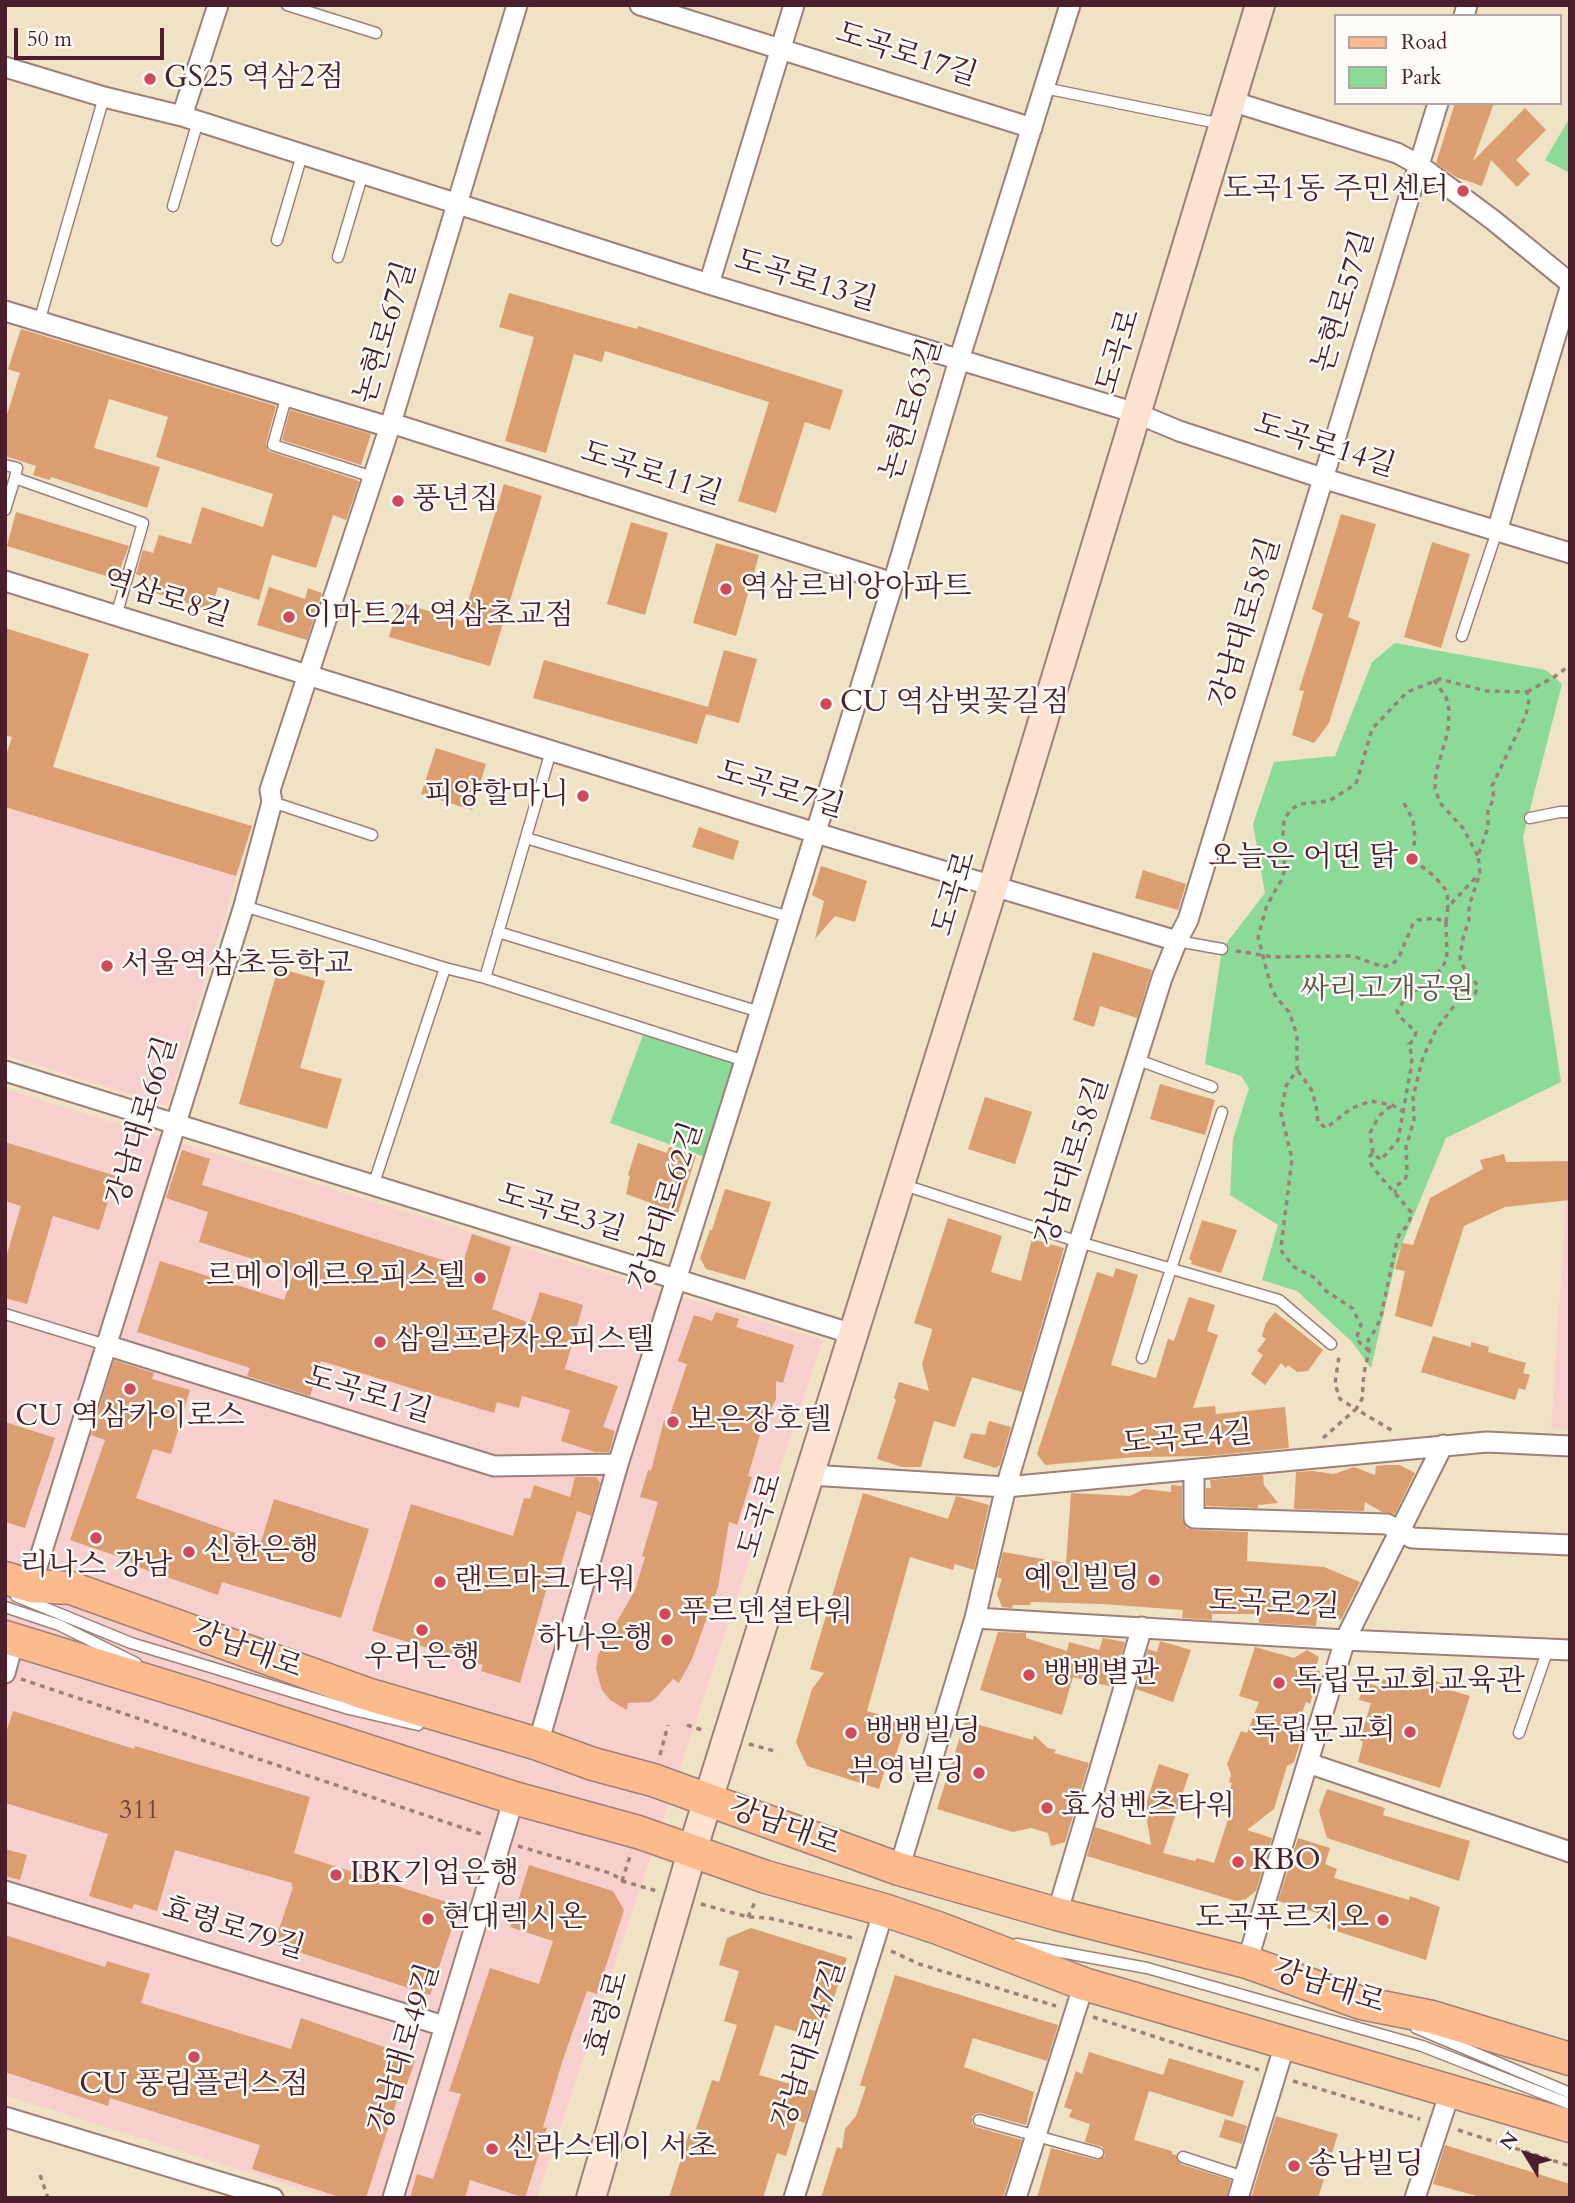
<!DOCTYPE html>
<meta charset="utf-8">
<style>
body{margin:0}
#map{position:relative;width:1575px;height:2203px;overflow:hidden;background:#f0e2c4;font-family:Cardo,serif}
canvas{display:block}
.frame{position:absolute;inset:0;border:7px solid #4a1f2b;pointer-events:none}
.legend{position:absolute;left:1334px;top:14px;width:228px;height:91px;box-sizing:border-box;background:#fdfcf7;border:2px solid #b5a4a5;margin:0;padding:9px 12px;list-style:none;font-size:21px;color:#4a1f2b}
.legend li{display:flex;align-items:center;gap:14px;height:35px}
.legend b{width:35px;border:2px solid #b5a4a5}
.north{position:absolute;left:1491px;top:2119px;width:70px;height:70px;-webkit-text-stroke:5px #fdfcf7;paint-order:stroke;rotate:308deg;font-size:19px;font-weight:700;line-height:28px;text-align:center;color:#4a1f2b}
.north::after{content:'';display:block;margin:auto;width:24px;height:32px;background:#4a1f2b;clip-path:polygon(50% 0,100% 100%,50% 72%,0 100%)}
.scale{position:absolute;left:14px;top:28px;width:150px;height:32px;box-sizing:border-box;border:4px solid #4a1f2b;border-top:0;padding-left:9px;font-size:21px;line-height:24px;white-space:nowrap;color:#4a1f2b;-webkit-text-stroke:5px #fdfcf7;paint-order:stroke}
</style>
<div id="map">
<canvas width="1575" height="2203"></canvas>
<div class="frame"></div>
<ul class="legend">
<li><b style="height:9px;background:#fcba8d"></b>Road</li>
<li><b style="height:19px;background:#8bda98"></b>Park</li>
</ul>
<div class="north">N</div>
<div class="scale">50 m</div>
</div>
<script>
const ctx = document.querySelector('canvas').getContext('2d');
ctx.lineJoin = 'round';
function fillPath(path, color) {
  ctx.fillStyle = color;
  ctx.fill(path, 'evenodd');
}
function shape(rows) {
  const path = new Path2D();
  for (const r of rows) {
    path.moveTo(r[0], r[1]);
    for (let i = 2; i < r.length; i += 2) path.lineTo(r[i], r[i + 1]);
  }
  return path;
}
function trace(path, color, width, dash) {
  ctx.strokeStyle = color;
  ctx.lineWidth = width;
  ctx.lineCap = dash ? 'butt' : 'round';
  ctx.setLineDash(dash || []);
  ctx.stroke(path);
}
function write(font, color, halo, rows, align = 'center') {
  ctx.font = font + ' Cardo,"Noto Serif KR",serif';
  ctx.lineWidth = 5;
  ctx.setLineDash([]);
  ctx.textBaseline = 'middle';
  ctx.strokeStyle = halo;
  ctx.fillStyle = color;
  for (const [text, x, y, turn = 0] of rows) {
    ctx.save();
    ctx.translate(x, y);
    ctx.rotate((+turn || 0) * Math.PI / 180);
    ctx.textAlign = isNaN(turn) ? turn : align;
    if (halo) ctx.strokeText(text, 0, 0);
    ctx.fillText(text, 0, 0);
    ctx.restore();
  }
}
const built = shape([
 [5,753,252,826,167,1106,5,1055],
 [5,1089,823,1340,537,2198,330,2198,5,2095],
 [1570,1144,1570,1430,1551,1428]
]);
const green = shape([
 [1569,119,1570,119,1570,173,1545,160],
 [1395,643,1546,670,1562,684,1523,837,1561,1082,1446,1138,1397,1256,1371,1368,1352,1342,1297,1291,1262,1280,1278,1225,1230,1195,1233,1139,1249,1088,1241,1076,1205,1064,1222,949,1265,893,1253,824,1274,762,1335,756,1372,662],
 [643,1035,738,1065,708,1158,610,1123]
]);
const building = shape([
 [1455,103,1494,103,1473,161,1525,108,1546,130,1516,160,1530,174,1517,187,1491,160,1482,186,1456,177,1436,163],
 [509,293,637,329,638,326,843,390,830,430,805,422,776,513,738,501,769,402,605,351,602,362,574,354,546,453,505,441,534,337,499,327],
 [21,329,276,406,266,443,268,451,357,480,359,482,346,520,333,515,316,568,272,555,259,600,218,587,211,611,150,591,153,581,136,574,143,550,153,553,159,535,191,544,202,507,263,527,273,494,156,457,168,417,109,399,94,448,160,467,147,508,51,477,50,480,33,475,36,466,5,456,5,421,20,373,8,369],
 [290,410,371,434,361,465,282,440],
 [504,484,542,496,490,666,389,637,399,602,462,621],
 [16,512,129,546,116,579,7,546],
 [1341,514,1376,524,1348,617,1360,622,1329,723,1314,743,1292,735,1304,691,1299,690,1323,614,1312,609],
 [631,522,668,533,645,615,607,604],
 [1432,542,1470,554,1441,648,1404,637],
 [716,543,759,555,736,636,693,623],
 [269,587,305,599,308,588,322,593,307,640,257,625],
 [5,628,89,654,53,767,252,826,236,876,5,807,5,758,12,737,5,735],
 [724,650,757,659,739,723,706,714,697,744,533,698,544,660,708,707],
 [436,748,486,764,472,810,421,794],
 [699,827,739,841,733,860,692,847],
 [821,866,867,881,855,922,835,916,815,939,824,901,812,895],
 [1143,870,1186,884,1178,910,1135,898],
 [1093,952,1152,970,1137,1018,1100,1006,1094,1027,1073,1020],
 [278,968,325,981,300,1068,342,1079,327,1129,239,1104],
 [1160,1084,1215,1100,1205,1135,1150,1119],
 [985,1097,1032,1112,1015,1164,968,1149],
 [5,1142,116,1176,99,1230,53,1216,27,1304,5,1298,5,1261,21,1206,5,1201],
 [638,1143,667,1153,669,1147,696,1156,678,1213,626,1194,630,1176,628,1175],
 [182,1150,210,1159,202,1185,462,1266,472,1234,511,1247,492,1309,530,1323,540,1292,583,1305,565,1369,618,1386,603,1427,615,1431,609,1452,595,1452,561,1441,570,1410,522,1396,519,1408,497,1402,494,1413,321,1361,310,1396,247,1376,250,1368,137,1332,160,1261,284,1300,294,1272,199,1242,208,1212,166,1198],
 [1504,1154,1506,1162,1570,1161,1570,1200,1505,1207,1464,1226,1432,1327,1395,1316,1405,1271,1395,1269,1402,1243,1413,1245,1430,1198,1483,1169,1480,1160],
 [725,1189,771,1202,745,1280,706,1269,700,1258,710,1230,712,1230],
 [948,1218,1002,1236,991,1272,1021,1281,1032,1239,1064,1248,1022,1392,972,1377,955,1427,934,1421,921,1467,902,1467,877,1459,896,1400,894,1398,899,1382,929,1391,922,1364,932,1331,932,1329,914,1323],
 [1202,1220,1237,1230,1221,1273,1191,1264,1192,1261,1189,1259],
 [1116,1268,1138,1275,1111,1365,1156,1378,1168,1339,1174,1341,1189,1297,1215,1305,1207,1331,1218,1335,1193,1408,1215,1406,1216,1414,1285,1407,1289,1448,1207,1456,1136,1457,1045,1465,1037,1454,1097,1272,1113,1277],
 [716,1312,739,1319,736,1327,794,1345,783,1383,776,1381,776,1399,763,1424,748,1476,752,1477,737,1525,729,1522,718,1587,692,1659,679,1683,673,1679,655,1699,650,1702,628,1703,627,1710,610,1700,602,1690,596,1669,598,1655,635,1590,645,1557,642,1556,658,1502,640,1497,648,1470,651,1471,664,1420,668,1421,687,1364,678,1361,694,1315,712,1321],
 [1275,1312,1323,1350,1308,1371,1297,1372,1288,1365,1286,1368,1281,1363,1265,1385,1251,1374,1263,1355,1257,1351,1266,1339,1262,1336,1266,1323],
 [1433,1336,1471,1347,1471,1342,1489,1347,1488,1352,1526,1363,1523,1373,1530,1375,1525,1390,1519,1388,1515,1400,1421,1372],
 [114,1360,154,1373,152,1379,190,1390,171,1454,153,1449,136,1498,261,1542,274,1499,369,1529,341,1618,222,1582,218,1595,130,1564,131,1561,70,1540,105,1440,91,1435],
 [989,1421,1011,1427,1000,1465,996,1468,963,1458,971,1433,985,1435],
 [5,1422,55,1438,25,1528,5,1522],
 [1388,1465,1400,1465,1415,1473,1395,1514,1382,1512,1365,1502,1364,1511,1294,1509,1296,1472,1313,1471,1334,1474,1354,1467,1375,1475,1376,1466],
 [1263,1475,1264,1485,1278,1503,1258,1505,1258,1508,1206,1506,1206,1488,1211,1488,1210,1480],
 [575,1477,596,1477,600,1483,591,1516,577,1511,559,1571,552,1569,520,1683,481,1671,483,1665,372,1631,411,1504,513,1536,524,1498,530,1499,534,1485,570,1497],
 [1171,1485,1182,1486,1182,1519,1187,1528,1194,1530,1248,1532,1247,1561,1324,1567,1360,1582,1341,1620,1318,1607,1316,1626,1259,1623,1259,1614,1212,1614,1212,1620,1182,1618,1183,1610,1102,1604,1031,1602,1030,1605,1013,1605,1012,1608,1002,1607,997,1594,1002,1579,997,1577,1003,1552,1066,1563,1071,1493,1130,1496,1144,1489,1171,1492],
 [863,1493,948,1519,956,1496,989,1505,974,1570,955,1564,953,1570,910,1557,867,1711,906,1723,894,1761,888,1760,879,1789,807,1766,796,1742,812,1689,824,1673,810,1669],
 [998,1632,1026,1633,1026,1638,1067,1651,1069,1642,1099,1650,1103,1638,1125,1642,1112,1687,1073,1677,1062,1715,980,1690],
 [1160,1641,1191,1650,1173,1702,1136,1689,1148,1649,1157,1652],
 [1255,1647,1294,1658,1307,1650,1319,1657,1315,1670,1320,1671,1310,1704,1306,1702,1297,1728,1303,1733,1294,1762,1287,1766,1274,1809,1247,1830,1272,1838,1256,1891,1246,1899,1236,1901,1087,1856,1095,1827,1151,1845,1145,1807,1159,1764,1189,1774,1163,1853,1195,1861,1197,1858,1214,1863,1234,1801,1227,1799,1232,1783,1229,1782,1231,1774,1227,1764,1241,1731,1247,1733,1259,1702,1239,1696],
 [1419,1676,1448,1685,1447,1689,1470,1696,1440,1788,1358,1762,1363,1742,1360,1740,1371,1703,1359,1700,1364,1682,1380,1687,1383,1679,1415,1690],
 [13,1711,134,1749,135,1746,310,1797,294,1853,459,1906,430,1995,274,1944,293,1887,291,1886,292,1883,175,1850,157,1911,134,1904,132,1909,89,1896,108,1834,5,1803,5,1736],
 [965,1721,1033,1740,1034,1735,1048,1748,1056,1750,1054,1753,1089,1763,1065,1842,1051,1846,1048,1833,1031,1828,1013,1832,937,1809],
 [1327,1789,1385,1808,1383,1815,1470,1841,1459,1881,1327,1838,1319,1811],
 [1298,1838,1330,1848,1325,1864,1337,1869,1334,1878,1409,1900,1410,1896,1440,1907,1426,1960,1327,1928,1330,1917,1278,1901],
 [5,1849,27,1855,20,1880,5,1876],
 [529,1865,613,1891,624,1910,597,1994,587,1991,563,2059,543,2127,547,2128,525,2198,470,2180,465,2198,410,2198,417,2174,433,2179,461,2094,449,2091,490,1968,539,1984,553,1941,510,1927],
 [751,1928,847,1958,820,2039,775,2025,759,2075,815,2091,805,2123,797,2120,786,2156,777,2153,763,2198,669,2198,689,2133,694,2135,712,2080,719,2082,737,2025,724,2021,739,1971,719,1965,727,1938],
 [5,1935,105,1967,107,1961,150,1974,141,2003,291,2049,301,2018,416,2058,401,2101,397,2100,366,2198,343,2198,252,2169,260,2145,110,2098,108,2106,5,2072],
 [895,1975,1058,2025,1047,2061,973,2038,964,2067,1034,2092,1026,2125,981,2113,976,2113,972,2117,972,2123,976,2127,1022,2140,1003,2198,821,2198,837,2147,842,2149,845,2129,856,2116,866,2087,860,2085],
 [1089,2052,1163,2075,1169,2058,1244,2081,1233,2117,1149,2091,1134,2140,1172,2151,1172,2154,1176,2155,1180,2164,1231,2180,1226,2198,1037,2198,1051,2148,1097,2160,1105,2156,1103,2147,1085,2142,1090,2124,1069,2117,1072,2110,1064,2107,1076,2071,1082,2074],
 [1276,2116,1338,2134,1318,2198,1251,2198],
 [1225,2119,1247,2126,1242,2144,1219,2137],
 [1445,2145,1570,2184,1570,2198,1484,2198,1433,2184]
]);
const path = shape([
 [1434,680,1446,697,1449,710,1448,731,1436,773,1435,789,1440,803,1463,828,1478,856],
 [1527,692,1554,677,1570,665],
 [1404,803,1413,820,1415,838,1412,859,1434,876,1447,891,1448,907],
 [1446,922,1448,907,1479,874],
 [1236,951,1274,957,1353,956,1383,967,1392,964,1398,959,1413,924,1418,920,1435,918,1446,922,1447,959,1441,969,1426,987,1413,991,1407,996,1397,1011,1399,1016,1416,1032,1414,1040,1409,1044,1412,1057,1411,1068,1398,1140,1381,1160,1373,1153,1370,1156,1371,1164,1379,1175,1412,1213,1408,1225,1400,1233,1397,1241,1381,1316,1376,1329,1368,1340,1369,1351,1364,1373,1362,1399,1356,1409,1340,1399,1335,1384,1339,1356],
 [1298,1071,1311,1089,1316,1105,1318,1122,1326,1128,1352,1108,1371,1101,1392,1105,1404,1112],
 [1373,1153,1370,1133,1379,1116,1392,1105],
 [1369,1351,1356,1339,1361,1325,1352,1308,1326,1291,1315,1278,1294,1267,1282,1252,1281,1247,1292,1159,1281,1113,1286,1086,1297,1070,1297,1035,1289,1012,1276,997,1271,987,1258,937,1267,905,1282,879,1285,868,1282,846,1284,821,1290,810,1300,804,1329,801,1356,784,1372,729,1407,692,1440,679,1486,691,1527,692,1529,699,1526,715,1492,786,1494,798,1488,811,1488,827,1478,856,1480,873,1469,906,1469,920,1463,938,1460,958,1464,968,1478,986,1475,994,1458,1001,1437,1028,1423,1057,1413,1097,1414,1120,1406,1147,1407,1173,1405,1180,1396,1186,1395,1193],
 [1323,1438,1356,1409,1393,1431],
 [21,1679,484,1835],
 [687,1725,705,1731],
 [749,1744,778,1752],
 [660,1755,668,1725],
 [518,1846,613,1874,622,1881,657,1891],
 [622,1881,630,1856],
 [701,1904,748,1917,769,1918,857,1939],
 [748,1917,756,1900],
 [891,1951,919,1964,1056,2006],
 [1093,2017,1259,2070],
 [1293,2081,1420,2119],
 [1458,2130,1570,2166],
 [40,2175,48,2198]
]);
const lane = shape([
 [287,5,376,33],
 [1044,88,1222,124],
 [173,206,198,121],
 [277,240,302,155],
 [338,257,363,173],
 [39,322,104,97],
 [286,398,273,445,373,477],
 [5,465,17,468,15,478,143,523,116,616],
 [5,510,15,478],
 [1462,636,1497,531],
 [272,802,372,835],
 [1530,818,1560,812,1570,812],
 [526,838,789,917],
 [244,906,445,968,485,978,745,1061],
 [498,932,760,1012],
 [1177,941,1222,949],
 [485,978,551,751],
 [1138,1060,1212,1087],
 [901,1184,1079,1242,1279,1300,1331,1344],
 [373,1186,445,968],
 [5,1314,106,1345],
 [1142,1358,1222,1112],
 [16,1596,131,1643,349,1709,418,1725],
 [5,1607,59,1625,136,1663],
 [1519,1733,1548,1649],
 [1017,1944,1147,1968,1369,2031,1422,2046,1570,2104],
 [1416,2028,1570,2093],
 [979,2120,1098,2153],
 [1183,2157,1244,2177]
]);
const street = shape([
 [640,5,1032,128],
 [1464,16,1467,5],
 [5,67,104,97,182,116,709,284,1136,413,1179,431,1322,478,1570,553],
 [1231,101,1397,153,1419,165,1493,220,1570,283],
 [182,116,218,5],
 [709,284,794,5],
 [5,311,389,427],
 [391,423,893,583],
 [1497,531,1570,288],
 [5,581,816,833,1177,941],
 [5,1071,853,1334],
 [106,1345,494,1466,618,1464],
 [1194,1470,1194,1518,1387,1524,1412,1538,1570,1545],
 [810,1475,1006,1487,1487,1442,1570,1446],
 [31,1586,244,906,272,802,270,790,391,423,517,5],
 [975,1618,1345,1640,1570,1650],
 [5,1673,14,1640],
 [538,1744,618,1464,745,1061,893,583,959,360,1070,5],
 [1308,1763,1570,1852],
 [899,1869,975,1618,1006,1487,1079,1242,1162,978,1177,941,1188,920,1438,103],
 [5,1891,444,2026],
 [1057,1914,1142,1627],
 [1247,1962,1345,1640,1443,1445],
 [5,2117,273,2198],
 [393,2198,514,1798],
 [794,2198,884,1910],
 [1016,2198,1084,1984],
 [1238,2198,1285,2044],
 [1415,2198,1450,2092]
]);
const secondary = shape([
 [591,2198,697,1835,993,886,1260,5]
]);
const primary = shape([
 [5,1578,31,1586,71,1588,367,1694,538,1744,593,1764,653,1780,899,1869,1057,1914,1247,1962,1361,2003,1432,2017,1570,2059],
 [5,1637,197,1696,514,1798,638,1832,766,1877,884,1910,938,1928,1084,1984,1570,2126]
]);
const markers = [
 [150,79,7,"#d1495b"],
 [1463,191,7,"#d1495b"],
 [398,501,7,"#d1495b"],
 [726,589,7,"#d1495b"],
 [289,617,7,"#d1495b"],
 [826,704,7,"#d1495b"],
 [583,796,7,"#d1495b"],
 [1412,859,7,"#d1495b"],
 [107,966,7,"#d1495b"],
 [480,1278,7,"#d1495b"],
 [380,1342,7,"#d1495b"],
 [130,1389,7,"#d1495b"],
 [673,1422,7,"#d1495b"],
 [96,1538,7,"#d1495b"],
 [189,1552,7,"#d1495b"],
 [1154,1580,7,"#d1495b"],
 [440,1582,7,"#d1495b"],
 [665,1614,7,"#d1495b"],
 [422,1630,7,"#d1495b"],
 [667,1640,7,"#d1495b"],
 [1029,1675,7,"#d1495b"],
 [1279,1683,7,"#d1495b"],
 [1410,1732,7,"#d1495b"],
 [851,1733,7,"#d1495b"],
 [979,1773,7,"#d1495b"],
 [1047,1808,7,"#d1495b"],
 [1238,1862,7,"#d1495b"],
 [336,1875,7,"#d1495b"],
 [428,1919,7,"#d1495b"],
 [1383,1920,7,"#d1495b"],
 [194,2057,7,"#d1495b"],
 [492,2149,7,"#d1495b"],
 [1294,2166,7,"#d1495b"]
];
const numberNames = [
 ["311",139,1812]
];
const streetNames = [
 ["도곡로17길",906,56,18],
 ["도곡로13길",805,282,17],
 ["논현로57길",1345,302,-73],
 ["논현로67길",387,333,-73],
 ["도곡로",1120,352,-73],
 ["논현로63길",913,410,-73],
 ["도곡로14길",1324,447,18],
 ["도곡로11길",651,475,18],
 ["역삼로8길",166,600,17],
 ["강남대로58길",1247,623,-73],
 ["도곡로7길",780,791,17],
 ["도곡로",956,894,-73],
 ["강남대로66길",144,1122,-73],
 ["강남대로58길",1074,1162,-72],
 ["강남대로62길",668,1207,-72],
 ["도곡로3길",561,1214,17],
 ["도곡로1길",368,1396,17],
 ["도곡로4길",1187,1440,-5],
 ["도곡로",762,1516,-73],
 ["도곡로2길",1274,1606,3],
 ["강남대로",246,1651,20],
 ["강남대로",784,1828,20],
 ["효령로79길",233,1930,17],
 ["강남대로",1328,1988,18],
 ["효령로",609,2014,-74],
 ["강남대로47길",811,2045,-72],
 ["강남대로49길",406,2049,-73]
];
const poiNames = [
 ["GS25 역삼2점",164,79],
 ["도곡1동 주민센터",1449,191,"right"],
 ["풍년집",412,501],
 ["역삼르비앙아파트",740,589],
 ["이마트24 역삼초교점",303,617],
 ["CU 역삼벚꽃길점",840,704],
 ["피양할마니",569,796,"right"],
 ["오늘은 어떤 닭",1398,859,"right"],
 ["서울역삼초등학교",121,966],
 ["르메이에르오피스텔",466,1278,"right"],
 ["삼일프라자오피스텔",394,1342],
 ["CU 역삼카이로스",130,1418,"center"],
 ["보은장호텔",687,1422],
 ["신한은행",203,1552],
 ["리나스 강남",96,1567,"center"],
 ["예인빌딩",1140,1580,"right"],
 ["랜드마크 타워",454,1582],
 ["푸르덴셜타워",679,1614],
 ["하나은행",653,1640,"right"],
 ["우리은행",422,1659,"center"],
 ["뱅뱅별관",1043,1675],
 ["독립문교회교육관",1293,1683],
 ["독립문교회",1396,1732,"right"],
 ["뱅뱅빌딩",865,1733],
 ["부영빌딩",965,1773,"right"],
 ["효성벤츠타워",1061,1808],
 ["KBO",1252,1862],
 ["IBK기업은행",350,1875],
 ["현대렉시온",442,1919],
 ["도곡푸르지오",1369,1920,"right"],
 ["CU 풍림플러스점",194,2086,"center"],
 ["신라스테이 서초",506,2149],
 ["송남빌딩",1308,2166]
];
const parkNames = [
 ["싸리고개공원",1387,991]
];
fillPath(built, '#f7d0cd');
fillPath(green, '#8bda98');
fillPath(building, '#db9e70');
trace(lane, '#9d8078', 13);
trace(street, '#9d8078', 23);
trace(secondary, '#9d8078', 32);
trace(primary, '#9d8078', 35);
trace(path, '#9d8078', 3.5, [5, 5]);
trace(lane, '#fff', 10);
trace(street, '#fff', 19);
trace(secondary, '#fee3d1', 28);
trace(primary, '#fcba8d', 32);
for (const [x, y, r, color] of markers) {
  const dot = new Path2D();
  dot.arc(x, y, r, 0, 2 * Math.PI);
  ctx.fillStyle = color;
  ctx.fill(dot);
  trace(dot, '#fdfcf7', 2.5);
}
write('26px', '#6e3f3c', null, numberNames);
write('30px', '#4a1f2b', '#fdfcf7', streetNames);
write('30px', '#4a1f2b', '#fdfcf7', poiNames, 'left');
write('30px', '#5e574c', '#fdfcf7', parkNames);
</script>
